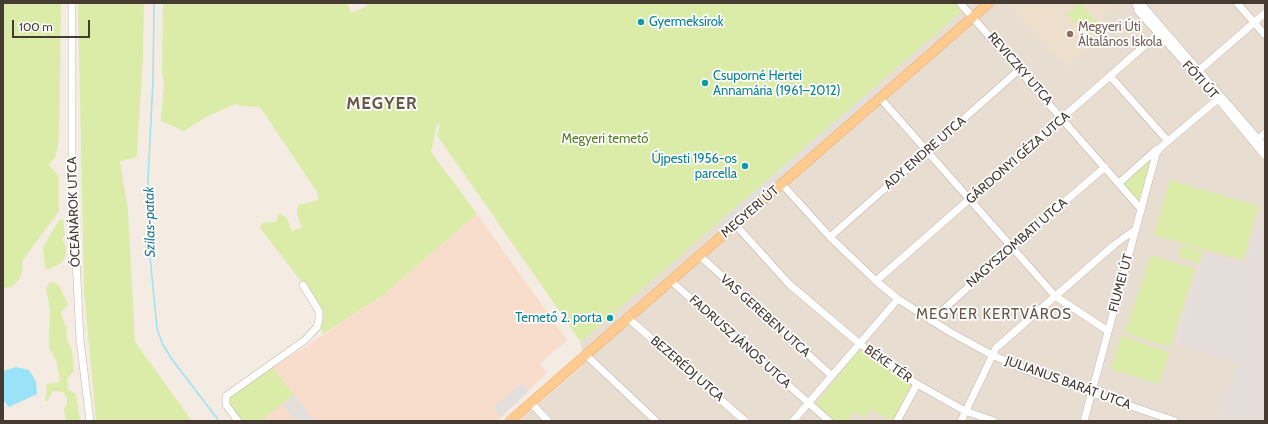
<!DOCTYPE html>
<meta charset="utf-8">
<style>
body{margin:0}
#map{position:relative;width:1268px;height:424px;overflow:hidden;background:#f4ece3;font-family:Cabin,sans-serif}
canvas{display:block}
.frame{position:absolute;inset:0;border:4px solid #463b33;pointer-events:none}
.scale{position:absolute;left:12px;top:20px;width:78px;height:18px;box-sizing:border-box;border:2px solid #463b33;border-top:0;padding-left:5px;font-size:12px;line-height:14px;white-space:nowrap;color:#463b33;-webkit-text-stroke:3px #fff;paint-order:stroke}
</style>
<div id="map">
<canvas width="1268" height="424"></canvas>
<div class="frame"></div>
<div class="scale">100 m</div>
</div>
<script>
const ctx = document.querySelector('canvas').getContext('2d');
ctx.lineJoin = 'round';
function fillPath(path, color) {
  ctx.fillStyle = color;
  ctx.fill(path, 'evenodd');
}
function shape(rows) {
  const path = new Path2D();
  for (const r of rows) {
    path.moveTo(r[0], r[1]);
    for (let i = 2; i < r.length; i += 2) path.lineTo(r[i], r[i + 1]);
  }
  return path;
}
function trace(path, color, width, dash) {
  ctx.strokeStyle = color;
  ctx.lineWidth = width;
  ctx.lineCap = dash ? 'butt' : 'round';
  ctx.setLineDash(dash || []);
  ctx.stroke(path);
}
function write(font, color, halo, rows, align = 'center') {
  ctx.font = font + ' Cabin,sans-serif';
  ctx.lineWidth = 3.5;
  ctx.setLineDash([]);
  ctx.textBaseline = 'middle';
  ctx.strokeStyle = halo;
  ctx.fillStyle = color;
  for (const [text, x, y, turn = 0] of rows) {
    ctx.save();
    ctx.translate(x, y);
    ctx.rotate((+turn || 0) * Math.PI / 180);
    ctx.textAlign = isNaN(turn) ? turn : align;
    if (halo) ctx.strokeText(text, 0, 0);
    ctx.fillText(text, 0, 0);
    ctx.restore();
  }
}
const residential = shape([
 [955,3,1265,3,1265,206,1245,265,1204,253,1176,340,1238,364,1217,421,519,421,583,365,581,342,962,11]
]);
const commercial = shape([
 [477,214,567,340,540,364,547,373,497,421,242,421,230,396,382,296]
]);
const industrial = shape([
 [1265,206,1265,421,1217,421,1238,364,1176,341,1204,253,1245,265]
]);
const education = shape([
 [1007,3,1115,3,1101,16,1112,28,1066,68]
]);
const green = shape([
 [3,3,61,3,59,141,55,157,49,165,59,176,59,211,22,261,23,269,19,280,11,287,3,288],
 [78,3,144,3,143,52,137,157,120,161,128,211,135,342,192,421,96,421,84,291],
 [163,3,347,3,351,13,364,8,370,3,955,3,962,11,581,342,437,135,440,126,437,124,431,152,477,214,382,296,323,334,320,327,323,318,314,298,260,228,262,223,276,222,279,213,286,217,292,231,302,228,297,215,298,205,316,201,318,199,317,192,260,107,240,106,236,104,208,116,184,131,161,121,164,83,162,72],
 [1079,3,1100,26,1088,37,1067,14],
 [1148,157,1154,159,1141,209,1119,183],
 [1170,180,1258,206,1243,260,1154,235],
 [63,219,65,235,62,238,66,247,66,255,61,263,56,266,49,269,45,269,43,247,59,220],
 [1182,245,1202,251,1199,263,1178,257],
 [1151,255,1195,269,1170,347,1125,333],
 [50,282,56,283,60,287,68,305,61,312,65,325,67,327,67,340,72,350,74,371,67,379,68,390,76,394,80,421,66,421,64,408,67,404,67,398,63,392,54,391,51,393,47,402,45,401,47,389,46,384,60,382,57,362,49,347,50,308,46,289],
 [1121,336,1169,352,1159,384,1111,369],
 [860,349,912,384,892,421,870,409,865,418,853,412,848,421,835,421,816,404],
 [273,368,294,395,265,417,268,421,242,421,228,403,230,396]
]);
const parking = shape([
 [878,85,881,88,723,224,720,221],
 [521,383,529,391,501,417,493,408],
 [294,395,315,421,295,421,283,404]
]);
const water = shape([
 [16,367,29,370,36,381,37,394,9,407,3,400,3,371]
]);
const stream = shape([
 [154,3,153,80,148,180,148,235,157,329,162,343,171,358,219,421]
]);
const minor = shape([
 [72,3,72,177,80,340,90,421],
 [960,3,1141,209],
 [1136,3,1138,11,1218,99,1265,156],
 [1137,3,1143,6,1265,147],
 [1237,3,1265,35],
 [1196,73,1265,13],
 [1110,76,1168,141],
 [881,99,1055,296,1108,331],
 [1255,142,1265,133],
 [1119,183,1157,149],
 [782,184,830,237,876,281,898,299,950,332,992,355,1031,372,1175,421],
 [735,224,789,284,860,344,917,384,965,411,994,421],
 [830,237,1020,69],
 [699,255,832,376],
 [671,281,829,421],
 [876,281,1159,33],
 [628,318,745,421],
 [931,321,1011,248,1105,167],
 [586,355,656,421],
 [531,403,548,421],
 [238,421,226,405,226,396,305,340,317,327,319,320,319,311,303,285],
 [793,421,898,299],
 [897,421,917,384],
 [961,421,996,348,1114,245,1136,229],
 [1084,421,1156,154,1161,147,1218,99]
]);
const major = shape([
 [510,421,989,3]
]);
const markers = [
 [641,22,4,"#0f9aa8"],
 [1070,34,4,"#8d6e63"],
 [705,83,4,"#0f9aa8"],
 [745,166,4,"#0f9aa8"],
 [610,318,4,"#0f9aa8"]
];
const cultureNames = [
 ["Gyermeksírok",649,22],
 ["Csuporné Hertei",713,76],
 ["Annamária (1961–2012)",713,91],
 ["Újpesti 1956-os",737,159,"right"],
 ["parcella",737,174,"right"],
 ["Temető 2. porta",602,318,"right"]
];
const educationNames = [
 ["Megyeri Úti",1078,27],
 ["Általános Iskola",1078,42]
];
const streetNames = [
 ["REVICZKY UTCA",1020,69,49],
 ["FÓTI ÚT",1200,80,48],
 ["ADY ENDRE UTCA",925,153,-41],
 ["GÁRDONYI GÉZA UTCA",1018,158,-41],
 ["ÓCEÁNÁROK UTCA",74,212,-92],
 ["MEGYERI ÚT",750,212,-41],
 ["NAGYSZOMBATI UTCA",1017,243,-41],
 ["FIUMEI ÚT",1121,283,-75],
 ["VAS GEREBEN UTCA",765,316,42],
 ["FADRUSZ JÁNOS UTCA",740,342,42],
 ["BÉKE TÉR",888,364,35],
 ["BEZERÉDJ UTCA",687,369,41],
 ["JULIANUS BARÁT UTCA",1068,383,20]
];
const parkNames = [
 ["Megyeri temető",605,139]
];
const waterNames = [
 ["Szilas-patak",150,222,-91]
];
const quarterNames = [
 ["MEGYER KERTVÁROS",994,315]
];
const districtNames = [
 ["MEGYER",382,104]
];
fillPath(residential, '#e8ddd1');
fillPath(commercial, '#f8ddcc');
fillPath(industrial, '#e5ddd9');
fillPath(education, '#eedecc');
fillPath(green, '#daeca8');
fillPath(parking, '#e3dfdc');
fillPath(water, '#99e2f7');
trace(stream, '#99e2f7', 1.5);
trace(minor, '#c3b4a8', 8);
trace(major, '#eea557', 10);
trace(minor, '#fff', 7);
trace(major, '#ffcb91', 9);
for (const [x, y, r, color] of markers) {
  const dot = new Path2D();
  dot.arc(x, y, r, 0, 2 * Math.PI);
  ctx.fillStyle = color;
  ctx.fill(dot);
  trace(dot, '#fff', 1.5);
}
write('13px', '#0d838f', '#fff', cultureNames, 'left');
write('13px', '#785e54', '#fff', educationNames, 'left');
write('13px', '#463b33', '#fff', streetNames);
write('13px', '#557d21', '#fff', parkNames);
write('italic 14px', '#1f7c99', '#fff', waterNames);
ctx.letterSpacing = '1px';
write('15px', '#6a5749', '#fff', quarterNames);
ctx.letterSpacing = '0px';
ctx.letterSpacing = '1px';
write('bold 17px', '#6a5749', '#fff', districtNames);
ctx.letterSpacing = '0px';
</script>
